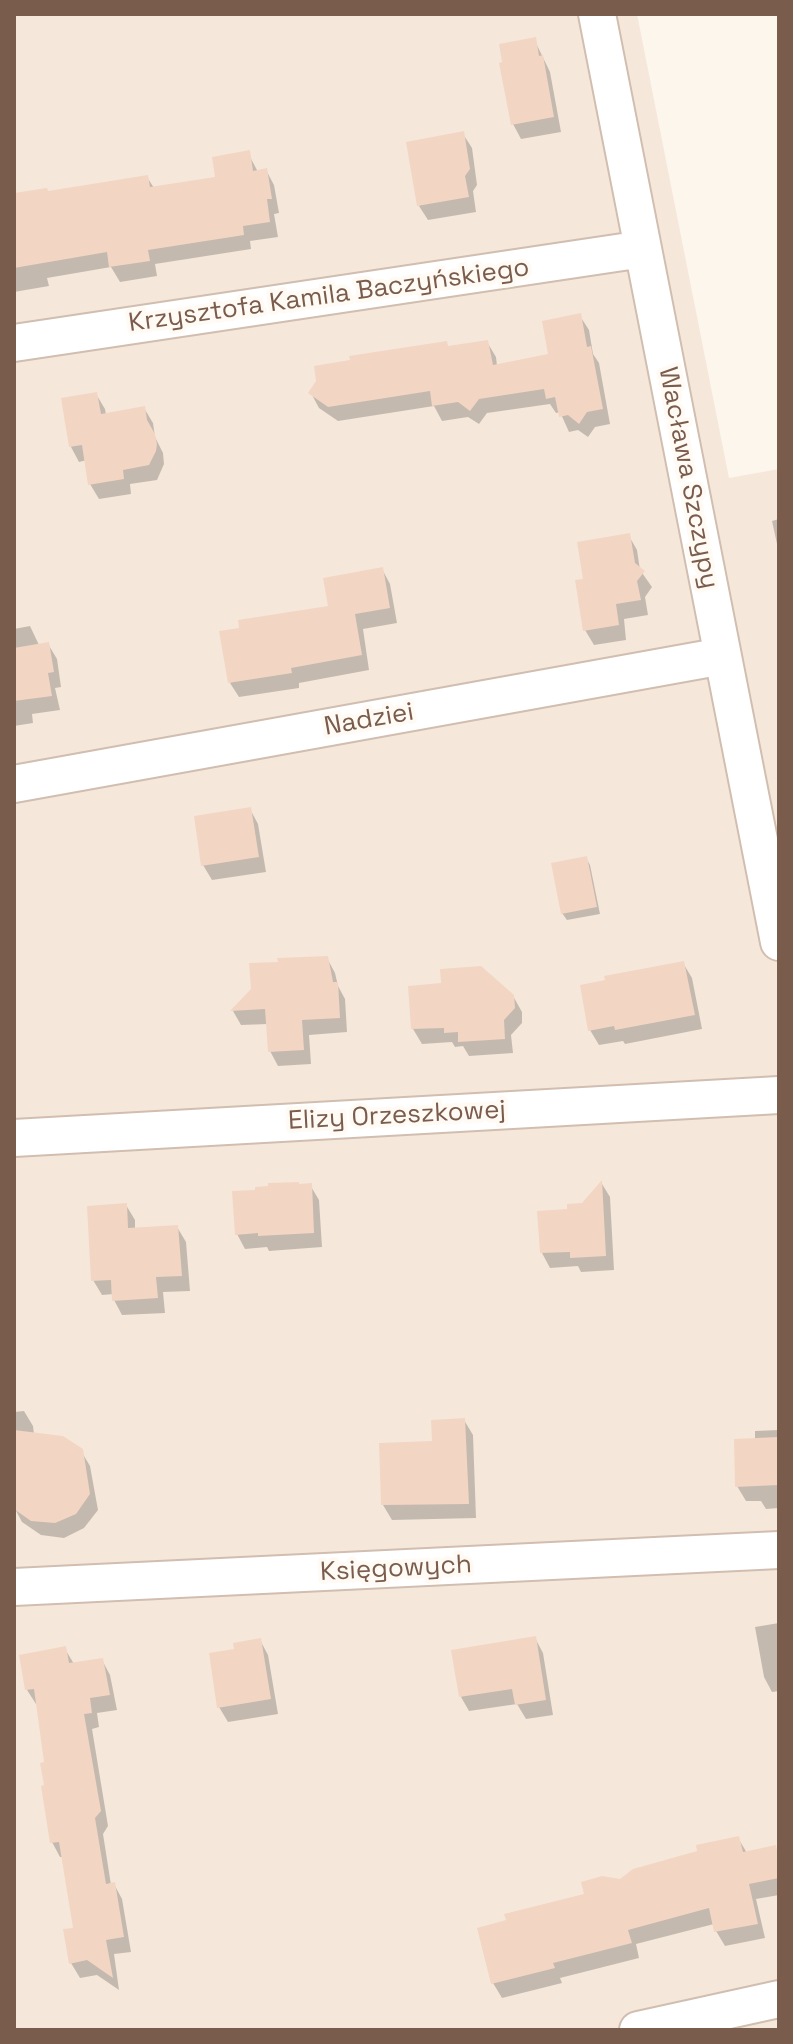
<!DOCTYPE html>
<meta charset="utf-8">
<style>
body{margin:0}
#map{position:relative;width:793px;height:2044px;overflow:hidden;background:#fdf6ec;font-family:"Space Grotesk",sans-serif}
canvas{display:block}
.frame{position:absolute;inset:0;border:16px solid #7a5c4d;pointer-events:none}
</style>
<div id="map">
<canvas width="793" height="2044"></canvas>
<div class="frame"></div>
</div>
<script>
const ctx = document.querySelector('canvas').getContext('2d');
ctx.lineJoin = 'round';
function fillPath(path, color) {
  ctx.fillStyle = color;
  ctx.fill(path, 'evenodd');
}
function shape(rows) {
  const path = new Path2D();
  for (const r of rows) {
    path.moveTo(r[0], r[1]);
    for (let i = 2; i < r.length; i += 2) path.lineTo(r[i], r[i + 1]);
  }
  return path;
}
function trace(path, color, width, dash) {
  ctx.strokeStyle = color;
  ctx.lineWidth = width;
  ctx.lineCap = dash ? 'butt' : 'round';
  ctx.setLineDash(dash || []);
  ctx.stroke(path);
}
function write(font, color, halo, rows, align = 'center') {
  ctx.font = font + ' "Space Grotesk",sans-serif';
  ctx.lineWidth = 8;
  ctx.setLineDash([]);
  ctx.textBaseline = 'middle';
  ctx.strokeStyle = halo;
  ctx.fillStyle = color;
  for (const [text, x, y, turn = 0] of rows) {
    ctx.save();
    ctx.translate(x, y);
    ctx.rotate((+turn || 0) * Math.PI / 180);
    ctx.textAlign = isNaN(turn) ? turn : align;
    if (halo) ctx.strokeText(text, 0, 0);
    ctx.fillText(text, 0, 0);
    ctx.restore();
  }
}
const residential = shape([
 [14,14,637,14,729,478,779,469,779,2030,14,2030]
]);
const shadow = shape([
 [534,39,550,72,561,132,521,139,513,124],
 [463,134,472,148,477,185,473,191,476,212,428,220,419,206],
 [248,153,258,172,266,170,274,185,279,213,274,214,278,237,250,241,251,249,155,264,157,276,120,282,111,267,47,278,49,286,14,292,14,232,48,193,147,177,154,188,218,178],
 [580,316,589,330,593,354,599,363,610,424,595,427,588,437,578,430,569,432,560,412,556,413,550,404,487,413,479,424,468,417,442,421,434,406,338,421,319,408,311,393,449,348,487,342,496,357,497,366,551,356],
 [96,394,105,409,106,415,144,408,153,423,155,437,163,453,164,464,157,480,130,484,131,494,99,499,90,484,87,460,79,462,71,447],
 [779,519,779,553,772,521],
 [629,536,637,550,640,570,652,587,645,597,648,615,624,619,626,640,594,645,585,630,585,581],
 [382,569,390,584,397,623,363,629,369,670,299,683,299,688,239,697,230,683],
 [30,626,39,645,48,644,57,659,61,687,55,688,60,710,32,714,33,723,14,726,14,629],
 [250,809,258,824,266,872,212,880,203,865],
 [586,858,590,865,600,914,567,920,562,913],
 [327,958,335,973,338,986,345,999,347,1032,309,1035,311,1064,278,1066,270,1051,268,1024,241,1025,233,1011,253,990],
 [683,963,692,978,702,1029,625,1044,623,1041,599,1045,590,1030],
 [443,985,513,996,522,1012,522,1023,511,1035,513,1053,469,1056,463,1046,455,1047,452,1042,422,1044,413,1029],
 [602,1184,610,1197,614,1270,581,1272,578,1266,550,1268,542,1253,569,1211,582,1205],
 [310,1185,319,1200,322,1247,269,1251,267,1247,245,1249,237,1234,257,1192],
 [126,1205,135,1220,135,1230,177,1227,186,1242,190,1291,163,1292,165,1313,122,1315,114,1300,114,1294,102,1295,93,1280],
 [24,1411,33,1426,34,1434,81,1451,90,1466,98,1510,84,1528,64,1538,41,1535,22,1522,14,1507,14,1412],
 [464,1420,473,1435,476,1518,392,1520,383,1505,434,1443],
 [779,1430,779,1508,766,1509,761,1501,746,1501,737,1486,755,1440,755,1431],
 [779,1623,779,1691,772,1692,764,1677,755,1627],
 [535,1638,543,1653,553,1715,526,1719,517,1704,469,1711,461,1697],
 [260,1640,268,1655,278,1714,228,1722,219,1707,236,1651],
 [65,1649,74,1664,102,1660,110,1675,117,1710,97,1713,99,1727,92,1729,108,1826,103,1834,111,1885,114,1884,122,1899,131,1952,114,1954,119,1990,97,1975,80,1978,71,1963,76,1930,64,1857,60,1857,52,1842,46,1787,47,1764,38,1704,36,1704,27,1690],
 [738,1838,747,1853,775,1847,779,1855,779,1895,756,1899,765,1938,725,1946,716,1931,714,1924,636,1944,639,1958,560,1978,562,1983,502,1998,493,1983,587,1895]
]);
const building = shape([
 [536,37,539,56,543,55,554,117,511,125,499,63,502,62,499,44],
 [464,131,470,169,465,176,469,197,417,206,406,142],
 [250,150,253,171,267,168,272,199,267,199,270,222,243,226,244,235,148,250,150,261,109,267,107,252,14,268,14,193,47,188,48,191,148,175,150,187,215,177,212,157],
 [581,313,587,347,591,346,603,409,587,412,579,424,568,415,559,417,555,397,546,399,544,389,479,399,470,411,458,402,432,406,430,391,328,407,308,393,316,381,314,366,350,360,349,356,447,341,448,346,488,340,493,365,548,354,542,321],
 [97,392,101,414,145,406,147,420,155,434,157,444,156,451,149,465,123,470,124,479,88,485,82,445,69,447,61,398],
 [630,533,635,563,645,571,637,581,641,600,616,604,619,625,583,631,575,580,583,579,577,542],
 [383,567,390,608,355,614,362,655,291,668,292,673,228,683,219,631,239,628,238,620,328,606,323,578],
 [49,642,54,672,48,673,52,696,14,701,14,648],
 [251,807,259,857,201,866,194,816],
 [587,856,597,907,561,914,551,863],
 [328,956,333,982,338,982,340,1018,302,1020,304,1050,268,1052,265,1009,230,1011,251,989,249,963,278,962,277,958],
 [684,961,695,1015,615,1030,614,1026,588,1031,580,985,605,980,604,976],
 [481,966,514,995,515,1008,504,1020,505,1039,458,1042,458,1032,444,1033,444,1028,411,1029,408,986,441,983,440,969],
 [602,1180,606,1256,570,1258,570,1252,540,1253,537,1211,567,1209,567,1204,582,1203],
 [299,1182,299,1184,312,1183,314,1233,258,1236,258,1233,235,1235,232,1191,255,1190,255,1187,268,1186,268,1183],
 [127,1203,128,1228,178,1225,182,1276,156,1277,158,1298,112,1301,111,1280,91,1281,87,1206],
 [465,1418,469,1504,381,1505,379,1443,432,1441,431,1420],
 [14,1430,63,1436,83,1449,90,1494,76,1514,55,1523,31,1521,14,1509],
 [779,1437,779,1485,735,1487,734,1439],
 [536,1636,546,1700,515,1705,512,1689,459,1697,451,1650],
 [261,1638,271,1699,217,1708,209,1653,234,1649,233,1643],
 [66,1646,69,1663,103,1658,110,1695,90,1698,92,1713,84,1714,101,1811,95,1818,106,1884,115,1882,124,1937,106,1940,113,1978,87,1960,69,1964,63,1929,73,1928,59,1842,50,1843,41,1786,44,1785,40,1763,44,1762,34,1689,25,1690,19,1655],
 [739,1836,743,1852,776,1845,779,1862,779,1878,749,1884,758,1924,714,1932,709,1908,628,1930,632,1943,553,1963,555,1968,491,1984,477,1928,506,1920,504,1914,584,1894,581,1882,602,1876,620,1879,633,1869,697,1851,696,1845]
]);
const street = shape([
 [597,14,779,942],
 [14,343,643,249],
 [14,784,723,656],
 [14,1138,779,1095],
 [14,1587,779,1550],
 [638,2030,779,1999]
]);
const streetNames = [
 ["Krzysztofa Kamila Baczyńskiego",329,296,-8],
 ["Wacława Szczypy",688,478,79],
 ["Nadziei",369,720,-10],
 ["Elizy Orzeszkowej",397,1116,-3],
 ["Księgowych",396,1569,-3]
];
fillPath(residential, '#f5e8da');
fillPath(shadow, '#0003');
fillPath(building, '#f3d5c3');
trace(street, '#d1beb0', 40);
trace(street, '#fff', 36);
write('26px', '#7a5c4d', '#fffaf3', streetNames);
</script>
